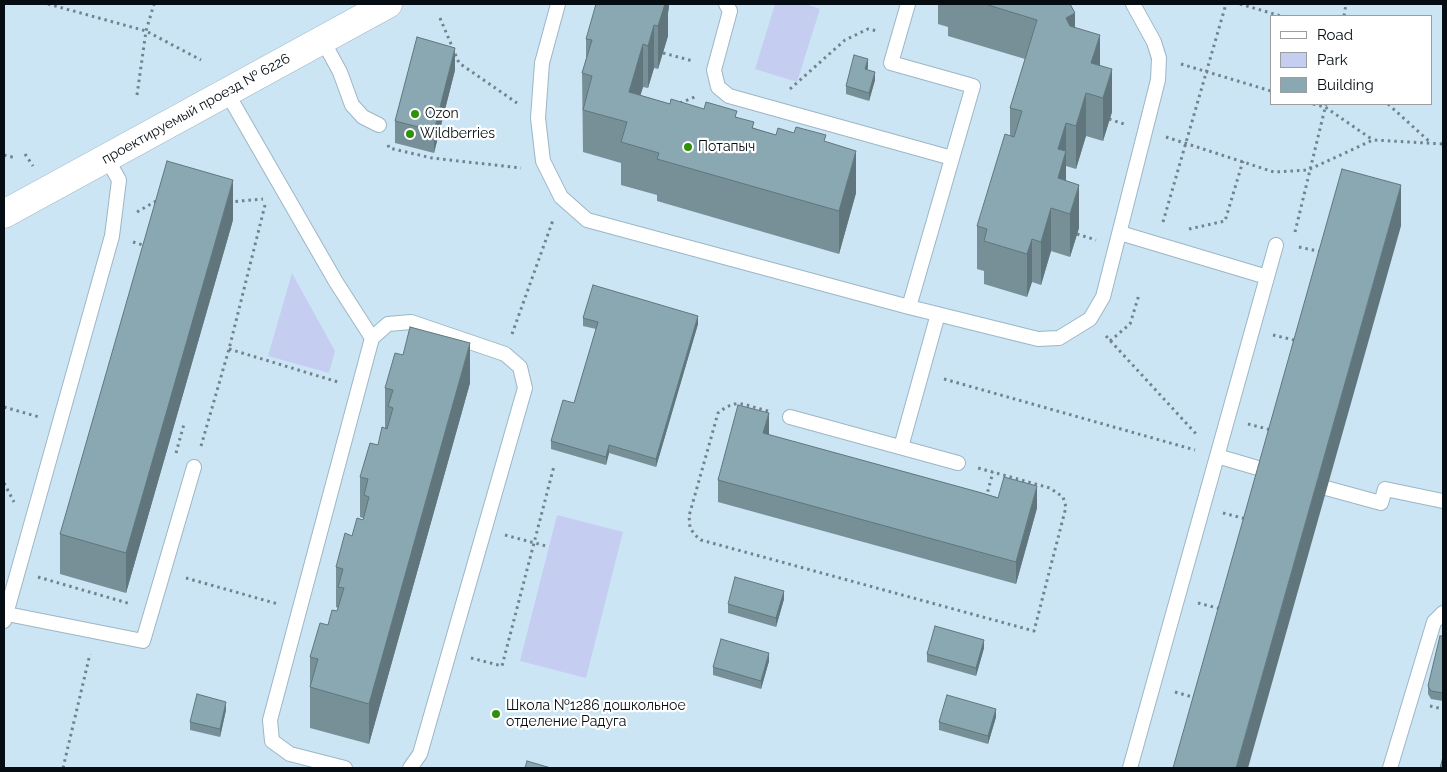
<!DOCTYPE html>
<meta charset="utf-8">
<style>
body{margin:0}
#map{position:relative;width:1447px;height:772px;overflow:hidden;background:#cbe5f5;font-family:Raleway,sans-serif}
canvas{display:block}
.frame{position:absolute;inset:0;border:5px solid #050d12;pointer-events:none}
.legend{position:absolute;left:1270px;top:15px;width:162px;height:90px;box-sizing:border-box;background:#fff;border:1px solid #9b9ea0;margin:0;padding:6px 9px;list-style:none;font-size:15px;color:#050d12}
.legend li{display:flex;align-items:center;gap:10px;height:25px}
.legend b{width:25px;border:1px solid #9b9ea0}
</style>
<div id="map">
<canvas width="1447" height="772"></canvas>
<div class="frame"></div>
<ul class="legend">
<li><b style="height:6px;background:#fff"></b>Road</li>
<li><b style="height:14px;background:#c5cef1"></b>Park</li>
<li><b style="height:14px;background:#8aa8b1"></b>Building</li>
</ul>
</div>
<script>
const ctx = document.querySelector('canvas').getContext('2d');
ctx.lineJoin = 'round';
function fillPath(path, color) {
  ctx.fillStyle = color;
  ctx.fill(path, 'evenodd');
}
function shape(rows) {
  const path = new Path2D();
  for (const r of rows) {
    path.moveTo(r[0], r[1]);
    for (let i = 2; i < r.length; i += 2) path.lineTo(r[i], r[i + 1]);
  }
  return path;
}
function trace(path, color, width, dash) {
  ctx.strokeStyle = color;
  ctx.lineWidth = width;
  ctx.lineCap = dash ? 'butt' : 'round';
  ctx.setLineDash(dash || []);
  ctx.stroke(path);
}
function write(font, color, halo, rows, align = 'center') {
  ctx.font = font + ' Raleway,sans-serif';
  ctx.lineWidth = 4.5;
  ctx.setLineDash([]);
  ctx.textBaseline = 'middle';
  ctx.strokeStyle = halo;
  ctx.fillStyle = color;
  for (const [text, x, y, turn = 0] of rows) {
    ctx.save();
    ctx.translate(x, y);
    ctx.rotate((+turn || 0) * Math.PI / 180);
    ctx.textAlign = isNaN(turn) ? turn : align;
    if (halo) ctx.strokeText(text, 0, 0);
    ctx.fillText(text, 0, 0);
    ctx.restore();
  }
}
const green = shape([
 [775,4,805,4,820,9,797,82,755,69],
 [292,273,335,351,329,373,268,356],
 [557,515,623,532,586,678,520,661]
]);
const path = shape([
 [48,4,146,31,201,60],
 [1240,4,1281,16],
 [1344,16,1346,4],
 [440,18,459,63,517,103],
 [663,53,693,61],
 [1181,64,1271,91],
 [790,89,845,40,868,29,878,31],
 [137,95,146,31,154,4],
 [680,103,697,96],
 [1313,104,1325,107,1373,140],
 [1388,104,1431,143],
 [1109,119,1124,124],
 [1166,137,1274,172,1308,170,1373,140,1443,144],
 [388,145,389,148,432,158,521,168],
 [25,154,33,166],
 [4,155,16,158],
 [229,202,263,199],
 [137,212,158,200],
 [1163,222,1226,4],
 [1189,229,1225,221,1243,161],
 [1295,232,1326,104],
 [1077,234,1096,240],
 [133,242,146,246],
 [1299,247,1322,252],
 [512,334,553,220],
 [1273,335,1298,341],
 [1106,336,1198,436],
 [1110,341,1130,324,1139,295],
 [229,349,338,382],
 [944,379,1195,450],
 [4,407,39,417],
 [768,411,743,404,734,404,726,407,718,413,689,516,690,528,695,535,701,540,1034,631,1066,507,1063,497,1050,488,978,468],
 [1248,424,1271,430],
 [201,446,229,349,265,205],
 [176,453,184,424],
 [4,483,14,502],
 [986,498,993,472],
 [1223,513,1246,519],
 [505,535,546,546],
 [38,577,131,604],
 [186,578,278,604],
 [1198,603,1221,609],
 [471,658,502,666,554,466],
 [1175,692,1196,698],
 [1430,706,1443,709],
 [63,768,90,654]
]);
const lane = shape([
 [558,4,542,63,538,118,543,161,561,197,587,220,909,307,1038,339,1059,338,1090,319,1103,297,1158,80,1159,58,1154,42,1133,4],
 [726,4,730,11,714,70,718,87,729,96,952,158],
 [908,4,891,63,973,86,909,307],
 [322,39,340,72,352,105,363,117,379,125],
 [226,91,336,282,372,338],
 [1120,233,1267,277],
 [790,417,958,463],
 [901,447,938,314],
 [1217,456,1268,471],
 [1326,488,1381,503,1385,489,1443,501],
 [7,614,143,641,194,467],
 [4,621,112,236,119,180,107,159],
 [345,768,290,754,272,741,270,720,372,338,388,324,411,322,505,354,520,367,525,388,420,754,410,768],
 [1130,768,1276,245],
 [1390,768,1434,622,1443,613]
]);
const street = shape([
 [4,214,388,4]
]);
const wall = shape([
 [669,4,668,13,668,36,658,69,654,68,648,88,643,87,640,95,670,104,737,117,754,128,776,135,826,142,856,193,839,254,657,201,657,195,621,185,621,163,583,152,582,73,586,59,586,39],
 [938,4,1070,4,1075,28,1100,65,1112,112,1103,141,1086,136,1076,169,1066,166,1066,181,1079,228,1070,257,1051,251,1041,285,1032,282,1027,297,984,284,984,271,977,269,977,226,1010,136,1010,108,1025,59,948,36,948,27,938,24],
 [868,67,867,70,875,80,869,101,846,94,846,86],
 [455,70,434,153,395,143,395,121],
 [233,220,126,593,60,574,60,534],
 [583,318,698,324,656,467,609,453,606,465,551,449,551,441,574,403,596,329,583,326],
 [470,383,369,744,310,728,310,657,328,625,337,611,338,608,336,607,336,567,352,536,363,520,363,518,360,517,360,477,378,445,385,428,385,388],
 [769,435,1037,508,1016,584,718,502,718,480],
 [784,599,776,627,728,613,728,604],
 [1443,636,1443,701,1431,699,1428,694,1428,686],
 [984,648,976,676,927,662,927,654],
 [769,661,761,689,713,675,713,667],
 [226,710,220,737,190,730,190,722],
 [996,717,988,744,939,730,939,722]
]);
const shadedWall = shape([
 [662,4,669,4,669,7,668,13,668,36,658,69,658,26],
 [1075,13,1075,56,1066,18],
 [654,25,654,68,648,88,648,46],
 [1100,35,1100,78,1091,63],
 [643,44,643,87,629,134,629,92],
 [455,48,455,70,434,153,434,131],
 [868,59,868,67,865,77,865,69],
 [1112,69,1112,112,1103,141,1103,98],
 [875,72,875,80,869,101,869,93],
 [1086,93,1086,136,1076,169,1076,126],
 [1066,123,1066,194,1058,210,1058,149],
 [856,151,856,193,839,254,839,211],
 [233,180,233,220,126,593,126,553],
 [1079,185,1079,228,1070,257,1070,214],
 [1401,185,1401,226,1248,768,1236,768],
 [1051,208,1051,251,1041,285,1041,242],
 [1032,239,1032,282,1027,297,1027,254],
 [698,316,698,324,656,467,656,459],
 [470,343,470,383,369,744,369,704],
 [769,413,769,436,763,433],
 [609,445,609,453,606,465,606,457],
 [1037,486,1037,508,1016,584,1016,562],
 [784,591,784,599,776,627,776,618],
 [984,640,984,648,976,676,976,668],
 [769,653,769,661,761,689,761,681],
 [226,702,226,710,220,737,220,729],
 [996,709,996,717,988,744,988,736]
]);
const building = shape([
 [596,4,665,4,658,26,654,25,648,46,643,44,629,92,670,104,671,99,704,109,706,102,737,111,735,117,754,122,752,128,776,135,778,128,794,133,796,127,826,135,824,141,856,151,839,211,657,159,659,153,621,142,627,122,583,110,592,76,582,73,592,40,586,39,596,4],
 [985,4,1070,4,1075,13,1066,18,1070,26,1100,35,1091,63,1112,69,1103,98,1086,93,1076,126,1066,123,1058,149,1066,151,1058,178,1079,185,1070,214,1051,208,1041,242,1032,239,1027,254,984,241,987,229,977,226,1005,134,1014,137,1022,111,1010,108,1037,20,985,4],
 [417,37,455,48,434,131,395,121,417,37],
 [854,55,868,59,865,69,875,72,869,93,846,86,854,55],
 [167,161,233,180,126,553,60,534,167,161],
 [1342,169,1401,185,1236,768,1173,768,1342,169],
 [593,285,698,316,656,459,609,445,606,457,551,441,563,400,574,403,598,322,583,318,593,285],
 [410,327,470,343,369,704,310,687,318,659,310,657,320,623,328,625,332,610,337,611,344,588,338,587,343,569,336,567,345,533,352,536,357,518,363,520,369,497,364,495,368,479,360,477,370,443,378,445,382,427,387,429,393,408,388,406,393,390,385,388,395,353,403,355,410,327],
 [738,405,769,413,763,433,982,493,998,498,1004,477,1037,486,1016,562,718,480,738,405],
 [735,577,784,591,776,618,728,604,735,577],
 [935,626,984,640,976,668,927,654,935,626],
 [1440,636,1443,636,1443,693,1431,691,1428,686,1440,636],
 [721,639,769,653,761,681,713,667,721,639],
 [197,694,226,702,220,729,190,722,197,694],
 [947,695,996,709,988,736,939,722,947,695],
 [1443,757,1443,768,1440,768,1443,757],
 [527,761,551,768,525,768,527,761]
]);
const markers = [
 [415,114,5,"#2f900b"],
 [410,134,5,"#2f900b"],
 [688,147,5,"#2f900b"],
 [496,714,5,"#2f900b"]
];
const streetNames = [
 ["проектируемый проезд № 6226",196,109,-29]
];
const poiNames = [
 ["Ozon",425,114],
 ["Wildberries",420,134],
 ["Потапыч",698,147],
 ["Школа №1286 дошкольное",506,706],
 ["отделение Радуга",506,722]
];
fillPath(green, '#c5cef1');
trace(lane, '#9db6c5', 16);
trace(street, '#9db6c5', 29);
trace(path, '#71838e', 3, [2.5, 4]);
trace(lane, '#fff', 14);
trace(street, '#fff', 28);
fillPath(wall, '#779098');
fillPath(shadedWall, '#61767c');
fillPath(building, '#8aa8b1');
trace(building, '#61767c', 1);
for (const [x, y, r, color] of markers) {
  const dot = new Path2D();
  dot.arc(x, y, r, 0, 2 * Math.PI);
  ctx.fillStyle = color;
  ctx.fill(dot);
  trace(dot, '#fff', 2);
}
write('14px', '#050d12', '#fff', streetNames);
write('14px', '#050d12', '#fff', poiNames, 'left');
</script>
